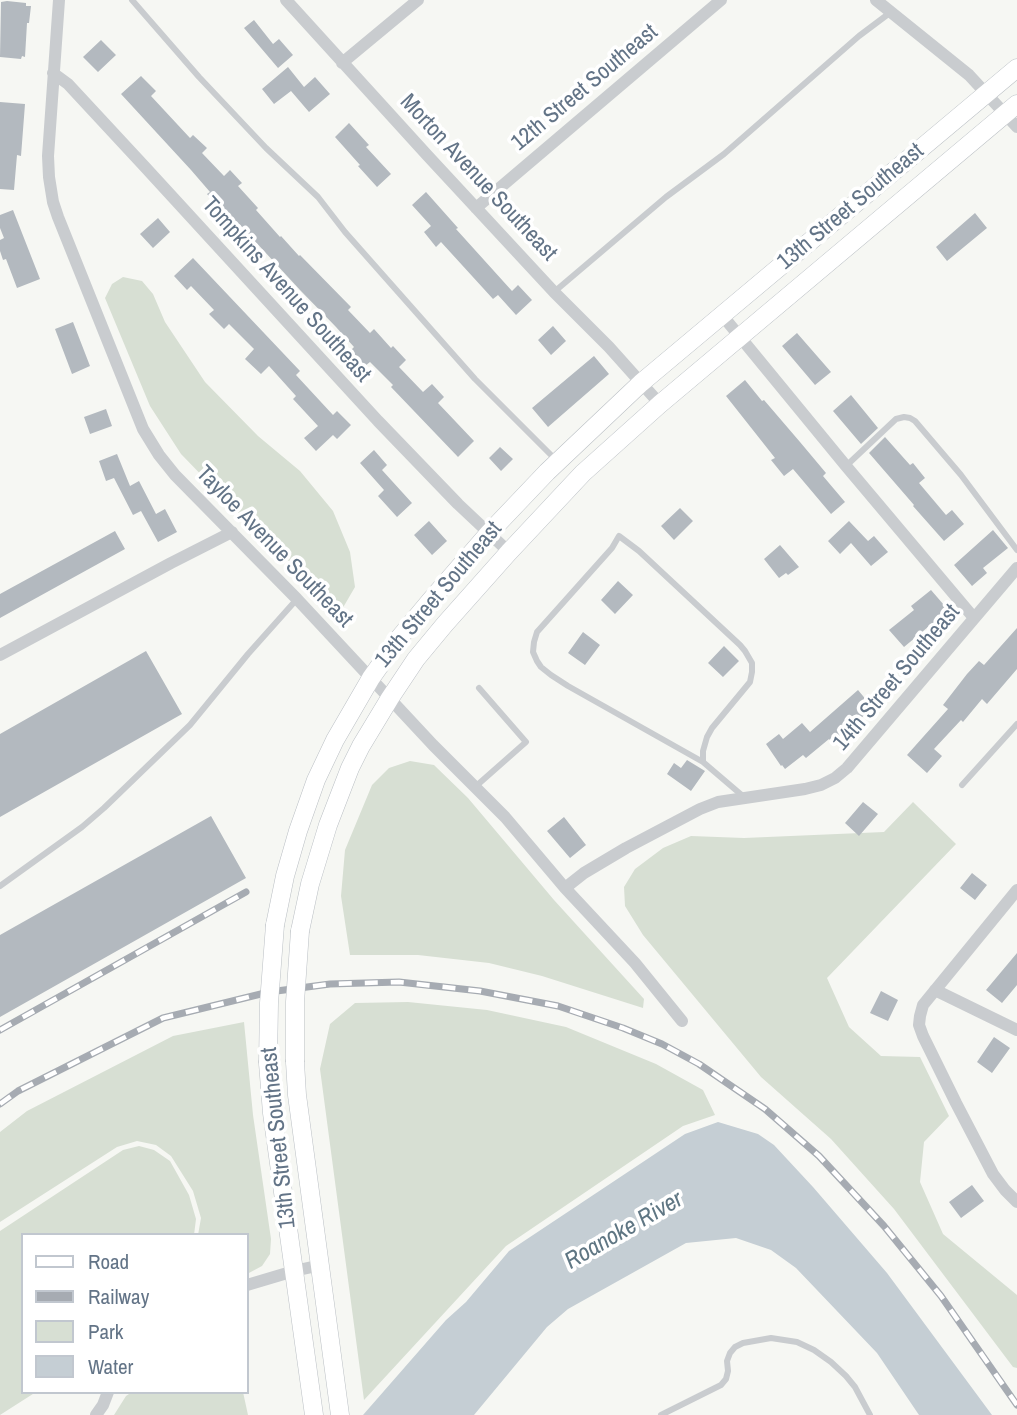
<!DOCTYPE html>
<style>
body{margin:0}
#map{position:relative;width:1017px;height:1415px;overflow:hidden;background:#f6f7f3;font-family:"Archivo Narrow",sans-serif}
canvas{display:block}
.legend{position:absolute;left:21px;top:1233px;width:228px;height:161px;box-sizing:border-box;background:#fff;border:2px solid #c1c7cf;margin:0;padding:9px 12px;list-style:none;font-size:21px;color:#637487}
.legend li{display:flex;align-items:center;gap:14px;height:35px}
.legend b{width:35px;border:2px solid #c1c7cf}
</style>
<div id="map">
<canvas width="1017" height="1415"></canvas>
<ul class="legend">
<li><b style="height:9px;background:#fff"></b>Road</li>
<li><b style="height:9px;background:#a6abb2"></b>Railway</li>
<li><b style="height:19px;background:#d7dfd3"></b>Park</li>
<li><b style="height:19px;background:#c5ced4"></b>Water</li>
</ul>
</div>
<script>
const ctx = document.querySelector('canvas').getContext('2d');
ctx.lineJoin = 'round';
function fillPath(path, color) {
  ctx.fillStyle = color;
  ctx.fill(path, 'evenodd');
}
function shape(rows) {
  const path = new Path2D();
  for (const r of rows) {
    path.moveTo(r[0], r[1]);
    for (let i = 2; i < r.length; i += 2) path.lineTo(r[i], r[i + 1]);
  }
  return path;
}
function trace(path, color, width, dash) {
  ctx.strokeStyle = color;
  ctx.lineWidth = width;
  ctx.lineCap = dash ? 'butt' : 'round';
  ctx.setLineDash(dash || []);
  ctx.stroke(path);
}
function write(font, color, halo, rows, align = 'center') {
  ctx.font = font + ' "Archivo Narrow",sans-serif';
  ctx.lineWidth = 7;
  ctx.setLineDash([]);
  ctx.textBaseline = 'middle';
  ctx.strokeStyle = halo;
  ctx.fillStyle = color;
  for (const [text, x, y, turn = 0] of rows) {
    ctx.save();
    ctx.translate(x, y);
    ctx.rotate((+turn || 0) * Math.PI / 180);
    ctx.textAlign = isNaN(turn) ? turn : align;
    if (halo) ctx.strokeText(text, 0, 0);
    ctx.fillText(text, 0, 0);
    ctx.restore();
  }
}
const green = shape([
 [123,277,142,281,153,294,165,322,205,382,258,436,300,471,333,511,350,552,355,587,341,611,245,520,181,454,150,406,105,298,112,284],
 [410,761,434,765,468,798,554,900,644,999,643,1008,542,976,489,963,418,955,350,955,341,896,345,850,372,785,389,768],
 [913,802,956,844,827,978,849,1027,881,1056,920,1057,949,1116,924,1142,920,1182,943,1234,1017,1295,1017,1368,1013,1367,894,1209,831,1139,761,1077,643,935,625,906,624,887,635,869,663,848,691,836,744,838,884,832],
 [408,1002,487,1010,566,1027,656,1064,703,1090,715,1115,683,1126,506,1246,364,1400,320,1069,330,1024,355,1003],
 [244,1022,253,1115,271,1239,270,1254,262,1266,247,1274,247,1235,198,1235,201,1218,193,1191,171,1156,156,1145,137,1141,117,1147,0,1222,0,1132,27,1111,173,1036],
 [139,1146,154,1150,170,1161,189,1195,196,1219,194,1235,23,1235,23,1392,36,1392,0,1415,0,1231,123,1150],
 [132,1392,243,1392,248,1415,114,1415,126,1396]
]);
const water = shape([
 [718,1122,758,1134,774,1145,813,1187,887,1273,992,1415,919,1415,877,1353,796,1268,771,1250,736,1238,686,1243,568,1309,547,1327,474,1415,363,1415,446,1320,466,1302,509,1251,685,1134]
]);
const building = shape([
 [7,1,26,3,26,6,31,6,29,23,27,23,25,57,22,56,21,59,0,57,1,2],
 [254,20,273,44,279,39,293,55,278,68,244,28],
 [101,40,116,55,98,72,83,57],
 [288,67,304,87,315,77,330,94,309,112,291,91,274,104,262,89],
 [141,76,156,91,151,96,190,138,193,135,207,148,202,153,224,176,230,170,242,183,238,186,258,208,256,210,280,237,281,236,299,256,300,255,351,307,348,310,370,333,374,329,391,348,393,346,406,360,399,367,423,392,432,384,444,397,438,403,474,441,458,457,391,387,393,385,370,362,365,366,351,350,354,347,336,327,300,290,240,225,236,228,207,194,210,192,191,170,121,94],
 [0,102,25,104,21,156,17,155,14,190,0,189],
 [349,123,369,145,366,147,391,174,377,187,358,166,360,165,335,137],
 [426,192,458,228,456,229,512,291,518,285,532,300,516,315,498,295,493,299,441,242,436,247,424,232,431,226,412,205],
 [13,210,40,279,17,288,6,259,3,260,0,251,0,240,4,238,0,228,0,215],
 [975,213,987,228,947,261,936,247],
 [158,218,170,232,153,248,140,234],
 [193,258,300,371,296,375,333,415,337,411,351,425,337,439,333,435,316,451,304,438,318,426,293,399,296,396,269,366,261,374,245,359,254,349,229,324,224,329,209,314,214,310,191,286,187,290,174,276],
 [73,322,90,366,72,374,55,329],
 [553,326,566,341,551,355,538,340],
 [797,333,831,372,815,385,782,346],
 [594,356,609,374,548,427,532,408],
 [745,380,762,401,764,400,800,442,826,473,823,476,845,502,831,514,793,469,784,476,771,460,775,458,726,396],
 [851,395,878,428,861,444,833,411],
 [106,409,112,426,90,434,84,417],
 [885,437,910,465,913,463,925,478,919,483,946,515,952,510,964,524,944,541,913,506,914,505,869,453],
 [500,447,513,459,501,471,489,458],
 [374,450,387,465,382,470,412,503,397,517,378,496,384,490,360,463],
 [117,454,130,486,139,481,156,514,165,509,177,532,158,542,141,511,133,515,114,478,106,481,99,461],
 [680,508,693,521,674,540,661,526],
 [429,521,447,541,432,555,414,535],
 [849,521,868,541,874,536,888,552,871,566,851,543,840,554,828,541],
 [993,530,1008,548,983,568,987,573,972,586,954,565],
 [115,531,125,549,0,618,0,594],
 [780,545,799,567,788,575,786,573,779,578,764,559],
 [618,581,633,595,615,614,601,600],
 [931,590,950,612,930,629,928,627,904,647,889,630,914,610,911,606],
 [1017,628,1017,669,987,704,982,699,963,722,961,720,934,749,942,756,927,773,907,755,948,709,943,705,967,674,979,661,984,665],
 [583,632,600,645,585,665,568,653],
 [724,646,739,661,723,677,708,663],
 [146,651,182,714,0,817,0,734],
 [858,690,873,708,835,740,833,737,830,740,829,739,806,758,803,755,785,769,782,765,781,766,766,744,779,734,783,739,802,723,810,732],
 [687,760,705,771,691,791,667,774,674,763,681,768],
 [863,802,878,814,859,836,845,823],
 [211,816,246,878,0,1017,0,935],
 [564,817,586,845,570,858,547,831],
 [972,873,987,885,975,900,960,888],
 [1017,953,1017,985,1002,1003,986,990],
 [881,991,898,1000,888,1021,870,1013],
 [994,1037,1010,1048,992,1073,977,1062],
 [972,1185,984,1201,961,1218,949,1202]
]);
const service = shape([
 [132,0,199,77,266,148,318,197,345,232,475,379,556,460],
 [554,292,666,197,724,154,859,36,891,12],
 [846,466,896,419,904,417,910,418,915,421,961,475,1017,550],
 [703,762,568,686,551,675,541,667,537,661,533,652,534,642,537,632,612,548,619,536,639,551,740,645,745,651,752,663,752,672,750,682,712,728,707,737,703,751,703,762,744,797],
 [962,785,1017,724],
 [475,787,526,742,479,688],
 [0,886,82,827,104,808,190,725,248,654,297,599],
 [661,1415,721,1385,726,1379,728,1371,727,1361,730,1353,735,1347,743,1343,771,1338,797,1342,814,1350,831,1362,846,1376,855,1387,870,1415]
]);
const minor = shape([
 [59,0,48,156,49,177,53,202,58,217,143,429,159,455,175,475,297,599,433,745,505,817,565,888,635,963,682,1021],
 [286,0,427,155,554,292,609,347,660,404],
 [876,0,969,75,1017,127],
 [342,63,418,0],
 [53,73,68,84,145,167,378,421,458,504,509,552],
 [476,208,721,0],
 [722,315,846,466,974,618],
 [0,655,171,563,232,532],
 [565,888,584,873,626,848,700,809,718,802,805,789,821,785,835,778,847,768,1017,568],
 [1017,890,923,1005,920,1016,919,1025,923,1036,956,1103,993,1174,1005,1190,1017,1202],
 [935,990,1017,1030],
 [247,1285,294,1271,321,1265],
 [96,1415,103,1405,108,1392]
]);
const secondary = shape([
 [275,925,285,876,298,831,316,780,335,740,371,678,400,637,430,601,489,533,547,472,641,383,1017,68],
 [300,931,310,884,328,825,350,768,361,746,390,698,416,659,445,624,509,552,583,473,660,404,1017,104],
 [295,1062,297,1095,340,1415],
 [268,1063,272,1113,314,1415]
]);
const rail = shape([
 [0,1030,246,892],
 [0,1104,18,1091,163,1018,269,992,330,984,399,982,480,991,558,1006,623,1028,662,1044,699,1064,765,1109,819,1156,884,1226,941,1296,1017,1405]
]);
const secondaryBridge = shape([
 [295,1062,295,1002,300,931],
 [268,1063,269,1003,275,925]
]);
const streetNames = [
 ["12th Street Southeast",585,88,-40],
 ["Morton Avenue Southeast",478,178,47],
 ["13th Street Southeast",851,207,-40],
 ["Tompkins Avenue Southeast",286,290,48],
 ["Tayloe Avenue Southeast",274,547,46],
 ["13th Street Southeast",439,595,-50],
 ["14th Street Southeast",897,678,-50],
 ["13th Street Southeast",279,1138,-96]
];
const waterNames = [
 ["Roanoke River",624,1231,-30]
];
fillPath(green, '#d7dfd3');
fillPath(water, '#c5ced4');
fillPath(building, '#b3b9bf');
trace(secondary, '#babfc4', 19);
trace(service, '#c9cccf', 6);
trace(minor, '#c9cccf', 12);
trace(secondary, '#fff', 18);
trace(rail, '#a6abb2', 7);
trace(rail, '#fff', 4.5, [13]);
trace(secondaryBridge, '#babfc4', 19, []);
trace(secondaryBridge, '#fff', 18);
write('23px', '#637487', '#fff', streetNames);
write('italic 24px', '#5f7683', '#fff', waterNames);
</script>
